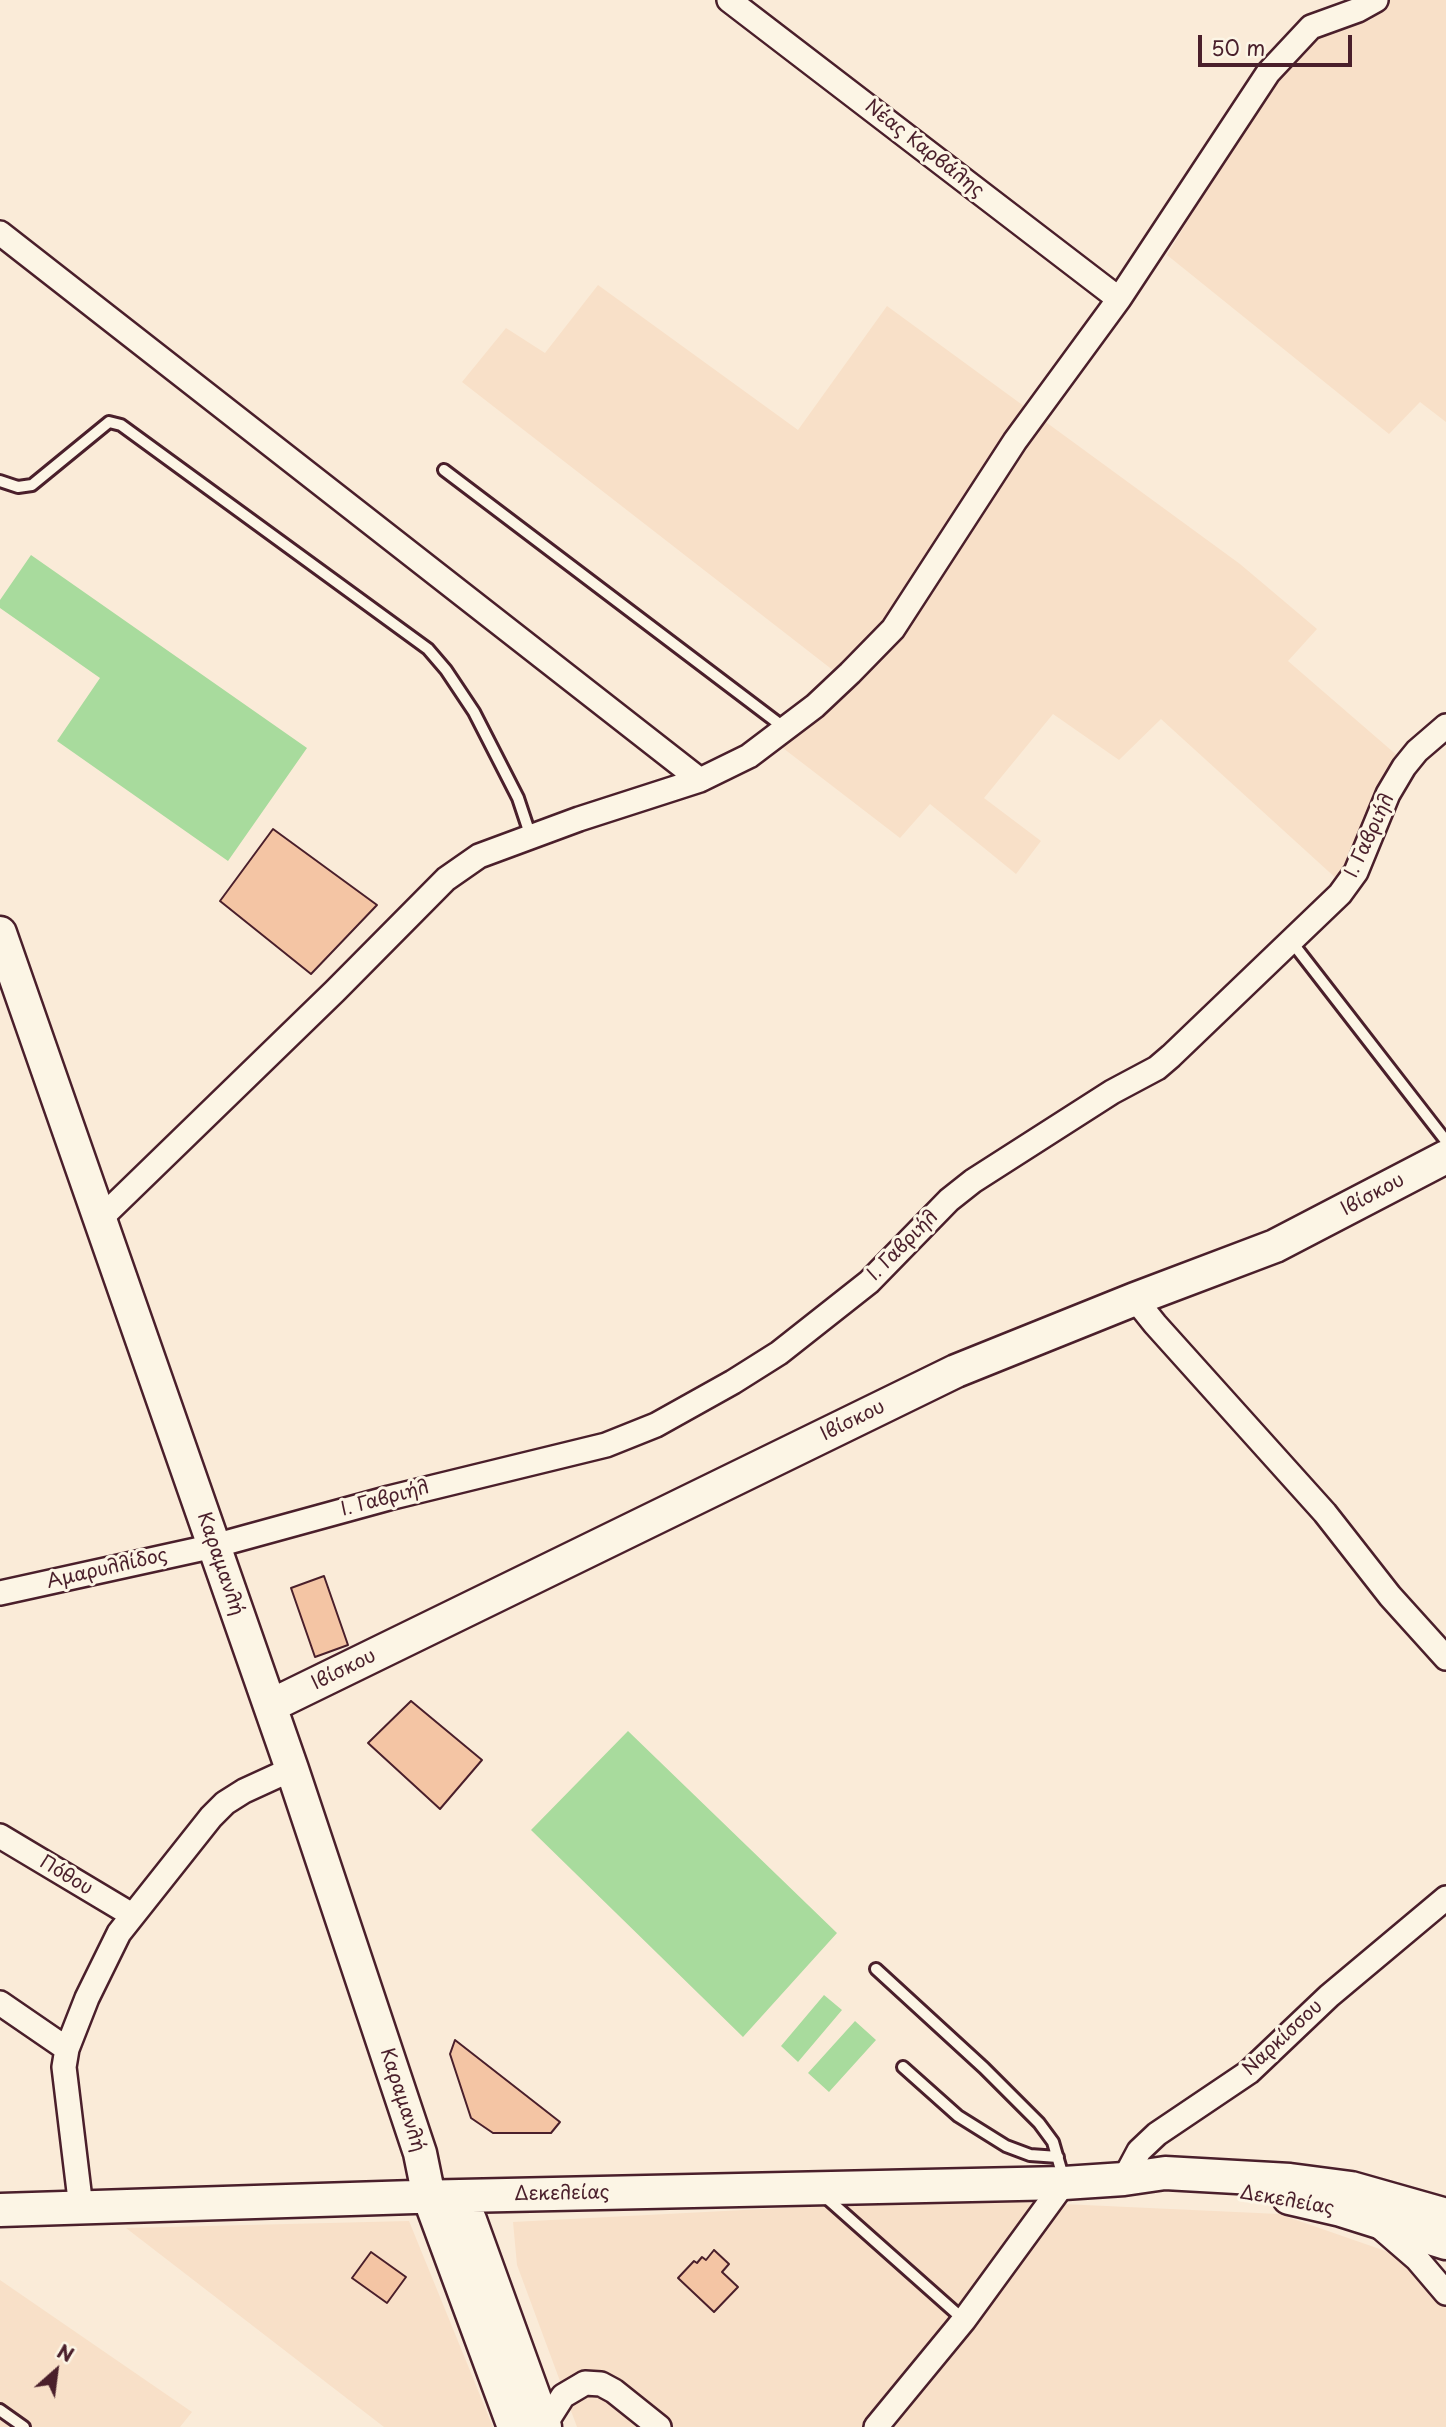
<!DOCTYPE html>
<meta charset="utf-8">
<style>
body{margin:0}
#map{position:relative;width:1446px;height:2427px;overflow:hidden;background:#faebd8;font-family:"Playpen Sans",sans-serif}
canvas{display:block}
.north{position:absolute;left:21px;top:2336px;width:70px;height:70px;-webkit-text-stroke:5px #fcf5e5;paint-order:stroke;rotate:28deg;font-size:19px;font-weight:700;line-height:28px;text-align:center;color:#4a1f2b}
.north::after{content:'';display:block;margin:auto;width:24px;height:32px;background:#4a1f2b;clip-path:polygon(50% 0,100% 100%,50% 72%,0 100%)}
.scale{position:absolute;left:1198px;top:35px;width:154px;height:32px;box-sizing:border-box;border:4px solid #4a1f2b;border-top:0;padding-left:9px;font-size:21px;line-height:24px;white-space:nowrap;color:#4a1f2b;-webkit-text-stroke:5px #fcf5e5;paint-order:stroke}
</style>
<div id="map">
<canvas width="1446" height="2427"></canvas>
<div class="north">N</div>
<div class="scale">50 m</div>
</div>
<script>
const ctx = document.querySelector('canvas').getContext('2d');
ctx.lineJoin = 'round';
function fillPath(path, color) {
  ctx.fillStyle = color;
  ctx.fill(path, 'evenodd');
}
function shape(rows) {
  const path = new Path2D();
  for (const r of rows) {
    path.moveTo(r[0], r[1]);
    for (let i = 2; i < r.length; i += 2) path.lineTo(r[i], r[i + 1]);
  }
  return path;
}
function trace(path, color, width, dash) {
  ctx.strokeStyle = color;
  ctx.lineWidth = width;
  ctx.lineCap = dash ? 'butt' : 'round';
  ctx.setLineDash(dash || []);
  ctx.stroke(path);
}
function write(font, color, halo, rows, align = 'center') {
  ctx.font = font + ' "Playpen Sans",sans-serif';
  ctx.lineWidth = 6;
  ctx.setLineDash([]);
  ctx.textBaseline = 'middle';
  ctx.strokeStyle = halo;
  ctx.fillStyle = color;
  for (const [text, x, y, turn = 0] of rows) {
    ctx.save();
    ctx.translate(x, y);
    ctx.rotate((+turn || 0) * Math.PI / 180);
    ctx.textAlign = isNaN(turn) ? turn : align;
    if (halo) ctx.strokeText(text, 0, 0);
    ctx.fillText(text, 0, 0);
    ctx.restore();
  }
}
const built = shape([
 [1389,0,1446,0,1446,422,1420,402,1389,434,1167,255,1266,91,1314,33,1371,20],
 [598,285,798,430,887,306,1240,564,1317,629,1288,661,1414,770,1395,797,1350,891,1161,719,1119,760,1053,714,984,798,1041,841,1016,874,930,804,900,838,766,735,834,671,462,382,506,328,545,353],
 [955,2199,1279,2214,1446,2272,1446,2427,577,2427,517,2265,513,2222],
 [409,2221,493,2427,384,2427,126,2228],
 [0,2280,192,2412,180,2427,0,2427]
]);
const green = shape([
 [31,555,307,748,228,861,57,741,100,678,0,608,0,600],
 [628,1731,837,1933,743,2037,531,1830],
 [824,1995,842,2010,798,2062,781,2046],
 [855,2021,876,2040,829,2092,808,2073]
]);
const building = shape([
 [273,829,377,905,311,974,220,901,273,829],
 [324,1576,348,1645,315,1657,291,1588,324,1576],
 [411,1701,482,1760,440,1809,368,1743,411,1701],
 [455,2040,560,2122,551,2133,493,2133,471,2118,450,2054,455,2040],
 [714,2250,729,2264,722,2272,738,2287,714,2312,678,2278,694,2261,697,2263,702,2257,706,2260,714,2250],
 [371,2252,406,2277,387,2303,352,2278,371,2252]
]);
const lane = shape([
 [444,470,786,729],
 [0,481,18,487,32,485,109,422,121,425,428,649,446,670,474,712,518,798,531,837],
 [1291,941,1446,1141],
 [876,1969,984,2068,1039,2123,1053,2142,1064,2180],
 [903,2067,958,2116,1006,2146,1030,2155,1058,2157],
 [822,2194,964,2320],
 [0,2410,24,2427]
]);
const street = shape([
 [729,0,1119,299],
 [0,233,700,780],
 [100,1219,335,991,446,879,479,856,579,819,700,780,749,756,815,706,850,673,893,629,1015,441,1119,299,1268,73,1311,27,1358,10,1376,0],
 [1135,1299,1155,1324,1325,1513,1390,1596,1446,1658],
 [0,1593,214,1546,389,1498,606,1445,656,1425,733,1382,779,1353,869,1282,949,1200,973,1181,1112,1092,1157,1068,1171,1056,1340,894,1356,872,1388,794,1404,767,1417,751,1446,726],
 [0,1836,132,1915],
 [0,2003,67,2049],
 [1124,2179,1139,2151,1157,2134,1249,2072,1329,1996,1446,1898],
 [81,2208,64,2067,67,2049,87,1998,119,1933,211,1817,225,1803,244,1791,292,1769],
 [1380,2227,1417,2259,1446,2293],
 [544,2426,563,2396,585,2383,601,2384,614,2391,659,2427],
 [876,2427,964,2320,1064,2183]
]);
const secondary = shape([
 [0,933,292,1769,420,2153,429,2197,514,2427],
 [270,1706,956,1371,1135,1299,1275,1246,1446,1157],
 [431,2198,470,2220,545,2427],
 [1289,2198,1341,2210,1446,2243],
 [0,2210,414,2197,1064,2183,1124,2179,1165,2173,1290,2180,1351,2188,1446,2215]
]);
const streetNames = [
 ["Νέας Καρβάλης",924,149,38],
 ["Ι. Γαβριήλ",1370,836,-65],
 ["Ιβίσκου",1373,1195,-28],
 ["Ι. Γαβριήλ",903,1246,-45],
 ["Ιβίσκου",853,1421,-26],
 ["Ι. Γαβριήλ",385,1499,-15],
 ["Καραμανλή",220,1564,71],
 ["Αμαρυλλίδος",107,1569,-13],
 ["Ιβίσκου",344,1670,-26],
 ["Πόθου",66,1876,31],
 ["Ναρκίσσου",1283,2038,-43],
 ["Καραμανλή",402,2100,72],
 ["Δεκελείας",562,2194,-1],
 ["Δεκελείας",1287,2201,10]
];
fillPath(built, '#f8e0c8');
fillPath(green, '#a8db9d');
fillPath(building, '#f4c5a4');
trace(building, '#4a1f2b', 2);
trace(lane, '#4a1f2b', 16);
trace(street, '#4a1f2b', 28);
trace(secondary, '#4a1f2b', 37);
trace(lane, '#fcf5e5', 10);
trace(street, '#fcf5e5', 23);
trace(secondary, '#fcf5e5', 32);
write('19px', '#4a1f2b', '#fcf5e5', streetNames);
</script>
